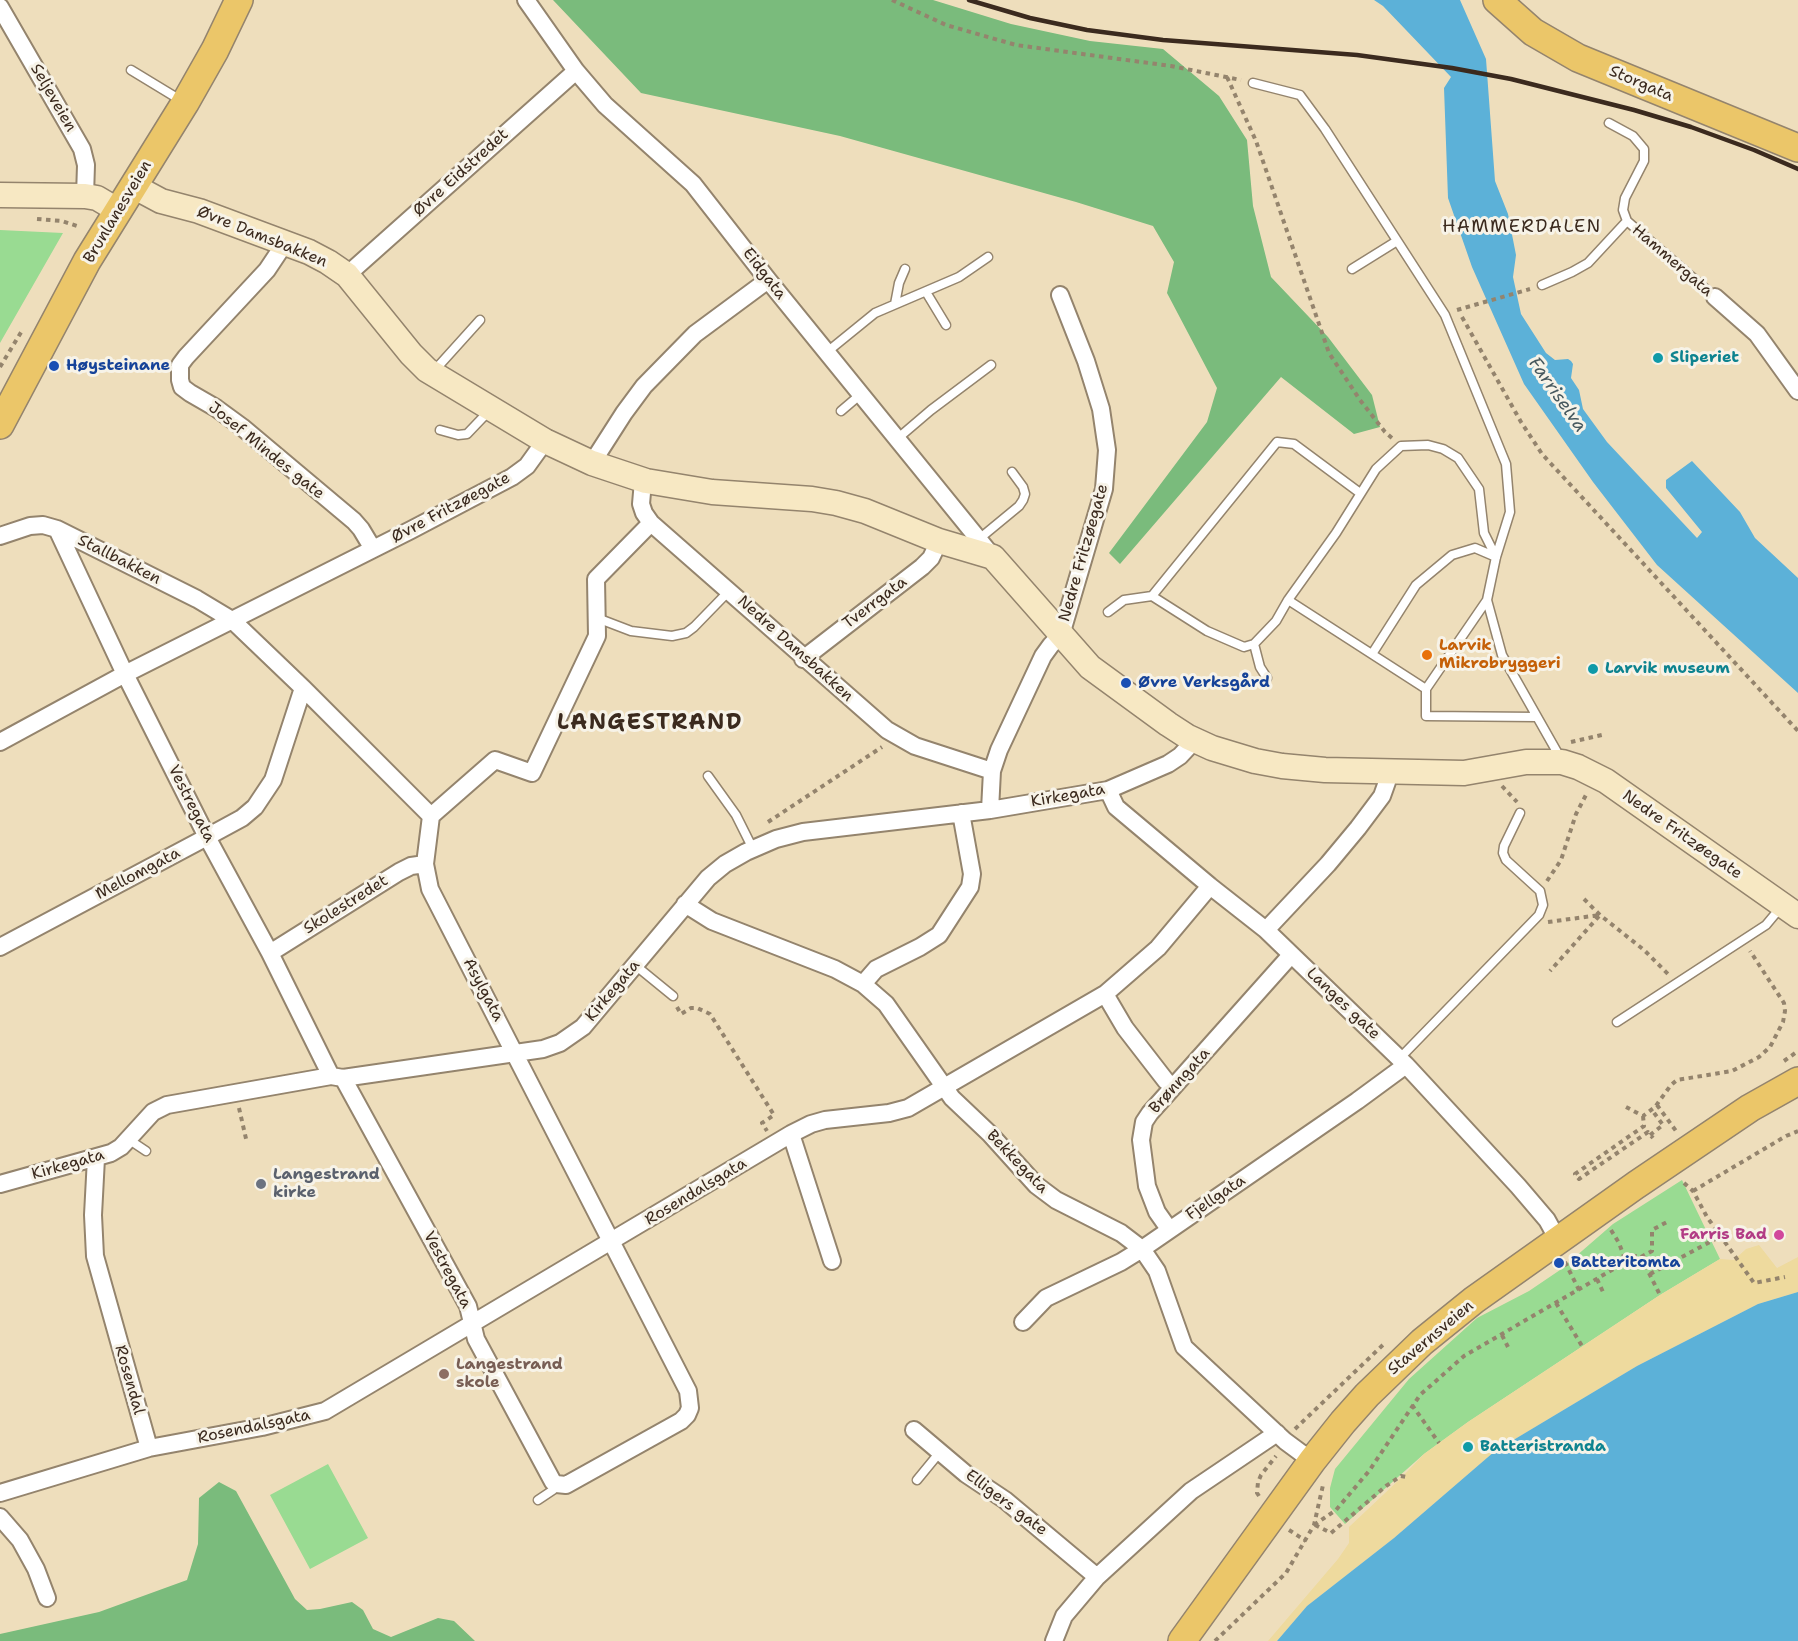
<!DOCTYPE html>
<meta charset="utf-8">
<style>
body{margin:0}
canvas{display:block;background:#eedebc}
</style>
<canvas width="1798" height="1641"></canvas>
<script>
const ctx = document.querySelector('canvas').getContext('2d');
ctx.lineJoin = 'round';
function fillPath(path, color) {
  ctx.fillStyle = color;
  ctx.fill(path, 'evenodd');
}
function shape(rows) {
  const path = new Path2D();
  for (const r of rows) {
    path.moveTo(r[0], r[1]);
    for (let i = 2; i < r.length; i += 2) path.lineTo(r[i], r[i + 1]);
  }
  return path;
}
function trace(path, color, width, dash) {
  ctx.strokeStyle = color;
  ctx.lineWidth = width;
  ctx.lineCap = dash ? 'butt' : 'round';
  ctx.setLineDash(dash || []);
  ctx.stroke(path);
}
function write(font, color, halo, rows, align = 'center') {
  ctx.font = font + ' "Shantell Sans",sans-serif';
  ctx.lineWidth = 6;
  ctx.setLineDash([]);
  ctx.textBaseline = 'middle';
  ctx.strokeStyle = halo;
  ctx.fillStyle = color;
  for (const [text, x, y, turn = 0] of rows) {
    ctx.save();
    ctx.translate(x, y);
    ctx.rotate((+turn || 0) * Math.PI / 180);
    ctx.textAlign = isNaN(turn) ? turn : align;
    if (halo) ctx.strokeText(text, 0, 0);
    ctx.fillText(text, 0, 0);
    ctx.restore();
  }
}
const green = shape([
 [0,230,63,233,0,343],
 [1682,1180,1720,1259,1660,1295,1468,1422,1424,1454,1345,1524,1330,1507,1330,1488,1335,1469,1409,1379,1477,1318,1529,1291,1560,1270,1613,1224],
 [328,1464,368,1538,310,1569,270,1495]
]);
const forest = shape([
 [553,0,933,0,1011,24,1090,41,1163,49,1219,96,1247,140,1253,206,1271,277,1328,337,1372,395,1380,427,1354,434,1281,377,1120,564,1109,553,1207,422,1217,388,1167,293,1174,262,1153,226,1076,202,840,136,641,93],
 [219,1482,236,1491,295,1599,307,1610,320,1609,352,1602,363,1610,373,1629,391,1637,438,1618,454,1621,475,1641,0,1641,0,1634,99,1612,187,1580,198,1544,199,1498]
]);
const sand = shape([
 [1759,1245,1777,1268,1798,1257,1798,1292,1758,1304,1637,1366,1495,1451,1394,1538,1307,1606,1277,1641,1268,1641,1338,1559,1349,1543,1349,1527,1402,1477,1424,1454,1468,1422,1660,1295,1720,1259,1734,1260,1746,1249]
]);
const water = shape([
 [1374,0,1460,0,1486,59,1495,181,1508,214,1516,255,1513,277,1521,314,1546,353,1555,360,1568,359,1571,361,1573,364,1571,378,1579,390,1583,409,1607,442,1697,538,1702,532,1666,488,1666,480,1692,461,1740,512,1755,538,1798,578,1798,693,1657,565,1593,482,1524,384,1472,267,1448,198,1444,88,1451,77,1383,6],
 [1798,1292,1798,1641,1277,1641,1307,1606,1394,1538,1495,1451,1637,1366,1758,1304]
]);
const path = shape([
 [892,0,946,25,1016,45,1171,66,1241,80],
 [1227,77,1256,141,1329,353,1360,400,1385,432,1392,438],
 [37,219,62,221,80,227],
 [1457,310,1530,289],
 [1462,317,1521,422,1542,454,1798,731],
 [0,367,23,329],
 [1571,742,1602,735],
 [1502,786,1517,802],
 [768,822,882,747],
 [1547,881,1561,860,1576,814,1587,793],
 [1584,899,1600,915,1644,950,1668,974],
 [1548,922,1600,915,1550,971],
 [677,1007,681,1014,691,1008,697,1008,710,1014,774,1115,762,1123,767,1131],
 [1784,1061,1798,1051],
 [1657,1105,1676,1131],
 [1626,1107,1643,1116,1655,1107,1671,1085,1677,1080,1732,1071,1759,1057,1770,1047,1783,1022,1785,1011,1784,1003,1750,951],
 [239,1108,247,1143],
 [1643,1116,1644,1126,1575,1174,1579,1179,1648,1132,1653,1138],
 [1650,1135,1663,1125,1652,1110],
 [1684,1183,1693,1191,1707,1217,1754,1283,1785,1277],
 [1693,1191,1786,1136,1798,1131],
 [1611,1230,1619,1243,1626,1262],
 [1641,1257,1652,1251,1652,1230,1667,1222],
 [1565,1262,1579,1290],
 [1650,1274,1721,1236],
 [1597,1279,1603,1292],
 [1556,1303,1582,1346],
 [1502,1335,1508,1347],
 [1412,1405,1439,1443],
 [1295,1429,1385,1343],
 [1259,1496,1257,1493,1258,1482,1261,1475,1276,1456],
 [1314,1525,1336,1510,1369,1471,1420,1395,1464,1356,1636,1256,1641,1257,1660,1295],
 [1315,1525,1331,1533,1386,1486,1401,1476,1406,1477],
 [1289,1530,1306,1541],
 [1215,1641,1286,1573,1314,1525,1323,1485]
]);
const lane = shape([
 [131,70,182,101],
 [1253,83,1300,95,1325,129,1445,315,1506,464,1510,512,1496,557,1487,600,1502,655,1561,759],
 [1609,123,1633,136,1644,149,1644,161,1625,198,1623,210,1627,221,1715,297],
 [1352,269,1397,241],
 [1542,285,1572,272,1588,263,1627,221],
 [926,292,946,325],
 [895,304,899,283,905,269],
 [827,352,875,313,959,277,988,257],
 [434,371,480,320],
 [841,411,861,394],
 [440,430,458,435,467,434,489,411],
 [897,439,931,410,991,365],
 [979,539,1019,506,1023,500,1025,494,1023,487,1012,472],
 [1152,596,1207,631,1244,647,1254,644,1276,621,1288,600,1336,533,1376,469,1401,446,1428,445,1443,449,1458,458,1479,489,1484,533,1496,557],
 [1288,600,1426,689],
 [1487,600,1426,689,1426,716,1537,717],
 [1108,612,1124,600,1152,596,1277,442,1294,444,1360,493],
 [597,618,631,631,672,636,686,633,694,627,729,591],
 [1254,644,1260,667,1267,678],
 [1372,654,1416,585,1452,555,1475,548,1496,557],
 [708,776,736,815,753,849],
 [635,965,673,996],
 [1617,1022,1766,925,1781,907],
 [1399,1059,1539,915,1543,905,1540,891,1506,860,1503,853,1504,846,1520,813],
 [128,1139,146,1151],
 [917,1480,940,1452],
 [538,1500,553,1490,556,1484]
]);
const street = shape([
 [526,0,576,71,605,105,693,184,768,280,993,557],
 [0,7,82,149,86,165,85,196],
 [285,243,267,270,186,357,180,365,180,380,182,387,190,393,216,408,242,427,354,521,361,529,373,549],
 [347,275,576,71],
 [1715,297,1757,334,1798,391],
 [592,463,624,413,644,386,695,334,768,280],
 [643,481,641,504,644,513,651,523,887,730,915,746,992,771],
 [57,529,125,674,207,837,270,953,331,1076],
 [0,536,30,526,43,525,57,529,197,599,232,620,303,688,431,816,425,864,430,889,688,1391,690,1408,687,1415,681,1421,566,1485,556,1484,553,1482,476,1339,468,1306,343,1078],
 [803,659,922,567,931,558,939,541],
 [0,742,125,674,411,530,512,477,527,466,545,441],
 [1108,790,1116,807,1210,886,1266,930,1406,1065,1518,1186,1547,1220,1558,1240],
 [990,810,992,771,999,750,1043,656,1051,645,1061,635,1104,489,1107,450,1101,409,1086,361,1060,295],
 [431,816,495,760,532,773,597,636,596,579,651,523],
 [685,904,712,921,835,969,863,984,886,1004,952,1098,990,1134,1036,1185,1056,1200,1121,1233,1142,1249,1157,1271,1184,1347,1285,1441,1312,1461],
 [1266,930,1328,864,1358,828,1382,796,1387,782,1388,771],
 [0,947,207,837,242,818,255,807,273,780,303,688],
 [270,953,399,872,411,866,425,864],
 [863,984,876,969,920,947,939,935,970,887,972,874,961,813],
 [1105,994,1125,1028,1166,1081,1173,1086],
 [791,1134,832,1261],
 [0,1184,111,1153,121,1147,153,1112,167,1105,331,1076,343,1078,543,1049,560,1043,583,1027,708,878,725,864,746,852,776,839,803,832,990,810,1108,790,1168,764,1180,756,1195,740],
 [1169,1229,1157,1212,1147,1186,1141,1140,1144,1122,1150,1113,1291,955],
 [1023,1322,1046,1298,1121,1262,1142,1249,1357,1101,1406,1065],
 [914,1430,966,1474,1005,1500,1097,1577],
 [149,1448,262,1427,325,1411,791,1134,811,1124,825,1120,889,1113,908,1108,1105,994,1158,948,1210,886],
 [0,1493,149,1448,95,1256,93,1215,96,1158],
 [0,1517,20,1540,36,1569,47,1598],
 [1054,1641,1064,1616,1097,1577,1191,1491,1277,1433]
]);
const secondary = shape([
 [133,186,161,201,199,211,309,252,328,262,347,275,411,354,427,370,545,441,592,463,646,481,712,492,812,499,836,503,865,511,939,541,993,557,1090,667,1168,724,1188,737,1212,748,1255,761,1282,766,1325,770,1464,773,1526,762,1562,762,1578,767,1606,781,1798,916],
 [0,195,85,196,97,198,119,211]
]);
const primary = shape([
 [1497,0,1533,32,1578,58,1798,148],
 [0,425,87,261,185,103,215,50,239,0],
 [1182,1641,1312,1461,1343,1422,1367,1395,1422,1342,1474,1300,1636,1185,1750,1108,1798,1081]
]);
const rail = shape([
 [969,0,1030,18,1087,30,1163,40,1357,55,1452,68,1511,79,1634,110,1691,127,1754,150,1798,169]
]);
const markers = [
 [1658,358,6,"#0f9aa8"],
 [54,366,6,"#1a4fb4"],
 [1427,655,6,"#e8710a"],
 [1593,669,6,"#0f9aa8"],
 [1126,683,6,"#1a4fb4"],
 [261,1184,6,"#6b7280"],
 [1779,1235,6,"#d1479c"],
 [1559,1263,6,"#1a4fb4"],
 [444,1374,6,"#8d6e63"],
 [1468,1447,6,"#0f9aa8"]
];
const streetNames = [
 ["Storgata",1641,84,23],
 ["Seljeveien",53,98,60],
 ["Øvre Eidstredet",461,173,-42],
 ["Brunlanesveien",118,212,-59],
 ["Øvre Damsbakken",262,237,22],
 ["Hammergata",1672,261,41],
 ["Eidgata",764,274,52],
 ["Josef Mindes gate",266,451,39],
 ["Øvre Fritzøegate",451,508,-28],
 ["Nedre Fritzøegate",1084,553,-74],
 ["Stallbakken",119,560,27],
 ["Tverrgata",875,603,-37],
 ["Nedre Damsbakken",795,649,42],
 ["Kirkegata",1068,796,-10],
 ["Vestregata",191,804,63],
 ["Nedre Fritzøegate",1682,835,35],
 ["Mellomgata",138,874,-28],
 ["Skolestredet",346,905,-32],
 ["Asylgata",483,990,62],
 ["Kirkegata",613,991,-50],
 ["Langes gate",1343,1004,44],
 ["Brønngata",1180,1081,-48],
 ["Bekkegata",1017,1162,46],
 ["Kirkegata",68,1165,-16],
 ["Rosendalsgata",696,1192,-31],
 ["Fjellgata",1216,1198,-34],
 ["Vestregata",447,1270,62],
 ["Stavernsveien",1431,1338,-40],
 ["Rosendal",129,1380,74],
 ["Rosendalsgata",254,1427,-12],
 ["Elligers gate",1006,1503,37]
];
const cultureNames = [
 ["Sliperiet",1670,358],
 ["Larvik museum",1605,669],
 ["Batteristranda",1480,1447]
];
const transitNames = [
 ["Høysteinane",66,366],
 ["Øvre Verksgård",1138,683],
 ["Batteritomta",1571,1263]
];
const foodNames = [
 ["Larvik",1439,646],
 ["Mikrobryggeri",1439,664]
];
const worshipNames = [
 ["Langestrand",273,1175],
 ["kirke",273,1193]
];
const hotelNames = [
 ["Farris Bad",1767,1235]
];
const educationNames = [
 ["Langestrand",456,1365],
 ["skole",456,1383]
];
const neighbourhoodNames = [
 ["HAMMERDALEN",1522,227]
];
const waterNames = [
 ["Farriselva",1557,395,55]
];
const districtNames = [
 ["LANGESTRAND",650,723]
];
fillPath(green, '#99db92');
fillPath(forest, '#7abb7c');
fillPath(sand, '#eeda9e');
fillPath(water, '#5cb1d8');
trace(lane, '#94846d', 11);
trace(street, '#94846d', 20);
trace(secondary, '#94846d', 27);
trace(primary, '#94846d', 30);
trace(path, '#94846d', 4, [4.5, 4.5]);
trace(lane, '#fff', 8);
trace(street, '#fff', 16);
trace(secondary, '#f7e8c3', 24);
trace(primary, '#ebc669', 27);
trace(rail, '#3b2a1e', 4.5);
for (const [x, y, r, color] of markers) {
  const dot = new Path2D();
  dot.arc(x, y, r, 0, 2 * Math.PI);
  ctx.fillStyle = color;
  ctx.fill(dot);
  trace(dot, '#f7f3e8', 2);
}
write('16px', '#3b2a1e', '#f7f3e8', streetNames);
write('bold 16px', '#0d838f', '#f7f3e8', cultureNames, 'left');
write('bold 16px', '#164399', '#f7f3e8', transitNames, 'left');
write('bold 16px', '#c56008', '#f7f3e8', foodNames, 'left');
write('bold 16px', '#5b616d', '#f7f3e8', worshipNames, 'left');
write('bold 16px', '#b23c85', '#f7f3e8', hotelNames, 'right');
write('bold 16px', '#785e54', '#f7f3e8', educationNames, 'left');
ctx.letterSpacing = '1.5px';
write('18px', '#3b2a1e', '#f7f3e8', neighbourhoodNames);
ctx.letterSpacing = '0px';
write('italic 18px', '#47595f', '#f7f3e8', waterNames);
ctx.letterSpacing = '1.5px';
write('bold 22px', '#3b2a1e', '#f7f3e8', districtNames);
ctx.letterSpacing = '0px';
</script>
